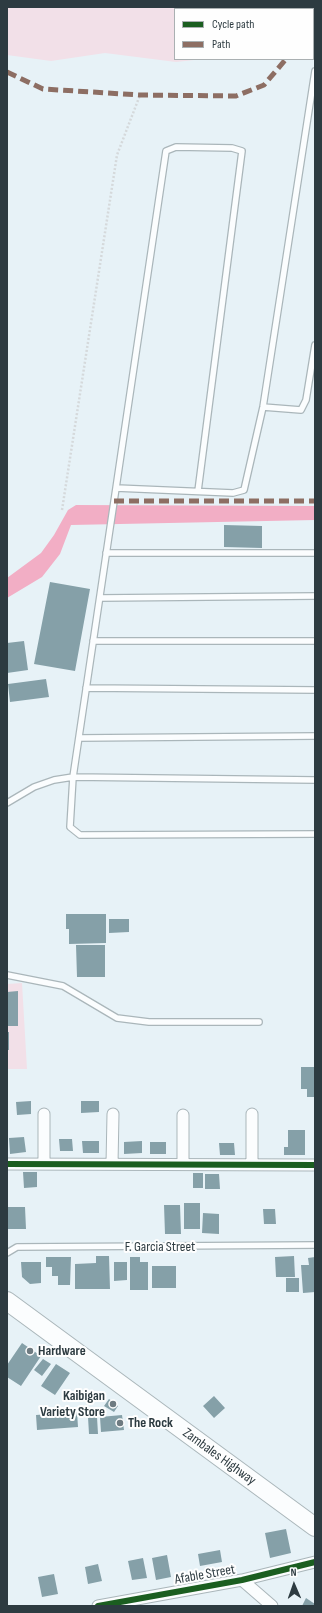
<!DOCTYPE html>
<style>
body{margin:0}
#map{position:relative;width:322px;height:1613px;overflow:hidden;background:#e7f2f7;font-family:"Sofia Sans Condensed",sans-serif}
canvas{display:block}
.frame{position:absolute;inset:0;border:8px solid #2d3b41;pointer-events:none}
.legend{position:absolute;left:174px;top:8px;width:140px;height:52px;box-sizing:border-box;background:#fefefe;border:1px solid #aab0b2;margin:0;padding:5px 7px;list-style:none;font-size:12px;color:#2d3b41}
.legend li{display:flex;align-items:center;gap:8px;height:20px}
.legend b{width:20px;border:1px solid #aab0b2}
.north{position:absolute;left:274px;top:1565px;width:40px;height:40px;-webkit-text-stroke:3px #fefefe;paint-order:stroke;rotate:358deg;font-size:11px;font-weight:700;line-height:16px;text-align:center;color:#2d3b41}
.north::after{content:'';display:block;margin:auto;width:14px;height:18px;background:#2d3b41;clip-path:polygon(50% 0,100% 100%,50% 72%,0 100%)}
</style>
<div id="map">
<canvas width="322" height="1613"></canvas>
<div class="frame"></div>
<ul class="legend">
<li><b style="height:5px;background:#1b5e20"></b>Cycle path</li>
<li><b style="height:5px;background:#8d6e63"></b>Path</li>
</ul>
<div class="north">N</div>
</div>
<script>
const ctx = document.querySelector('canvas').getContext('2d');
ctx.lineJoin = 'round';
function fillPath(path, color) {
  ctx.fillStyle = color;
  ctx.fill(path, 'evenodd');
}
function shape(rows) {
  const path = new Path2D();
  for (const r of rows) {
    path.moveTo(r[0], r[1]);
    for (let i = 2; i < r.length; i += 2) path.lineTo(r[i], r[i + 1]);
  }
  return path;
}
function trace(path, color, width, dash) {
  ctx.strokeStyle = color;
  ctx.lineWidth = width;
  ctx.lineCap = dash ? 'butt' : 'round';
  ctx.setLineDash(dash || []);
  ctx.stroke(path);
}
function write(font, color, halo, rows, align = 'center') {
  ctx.font = font + ' "Sofia Sans Condensed",sans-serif';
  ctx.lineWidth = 4;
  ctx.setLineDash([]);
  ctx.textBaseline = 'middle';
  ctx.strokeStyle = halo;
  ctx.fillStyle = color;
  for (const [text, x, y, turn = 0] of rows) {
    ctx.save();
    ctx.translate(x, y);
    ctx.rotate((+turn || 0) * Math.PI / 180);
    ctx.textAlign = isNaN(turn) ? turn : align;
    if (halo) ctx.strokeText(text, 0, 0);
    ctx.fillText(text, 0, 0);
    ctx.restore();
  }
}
const green = shape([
 [7,7,315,7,315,15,313,17,313,9,175,9,175,59,203,59,176,62,105,53,51,61,7,55],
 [22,983,27,1069,7,1069,7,984]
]);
const water = shape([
 [76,505,315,506,315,520,71,525,60,554,42,577,7,598,7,578,41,553,54,535,68,510]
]);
const building = shape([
 [224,525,262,526,262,548,224,547],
 [50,582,90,589,75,671,34,664],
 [24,641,28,670,7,673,7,643],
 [46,679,49,697,10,702,8,684],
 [66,914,106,914,106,943,69,944,69,929,66,929],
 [109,919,129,919,129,932,109,933],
 [76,945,105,945,105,977,77,977],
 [18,991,18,1026,7,1026,7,992],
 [7,1032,9,1032,9,1050,7,1050],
 [301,1067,315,1067,315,1097,307,1097,307,1089,301,1089],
 [31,1101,31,1114,17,1115,16,1102],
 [81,1101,99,1101,99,1112,81,1113],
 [288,1130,305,1130,305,1155,284,1155,284,1147,288,1147],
 [24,1137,26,1152,10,1154,9,1138],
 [59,1139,72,1139,73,1151,60,1151],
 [82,1141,99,1141,99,1153,83,1153],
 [142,1141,142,1153,124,1154,124,1142],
 [150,1142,166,1142,166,1154,150,1154],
 [219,1143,234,1143,235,1155,220,1155],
 [23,1172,37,1172,37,1187,24,1188],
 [193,1173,203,1173,203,1188,193,1188],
 [205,1174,219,1174,220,1189,205,1189],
 [184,1203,200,1203,200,1229,184,1229],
 [164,1205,180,1205,181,1234,165,1234],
 [7,1207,25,1207,26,1229,7,1229],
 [263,1209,275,1209,276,1224,264,1224],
 [203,1213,219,1214,219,1234,202,1233],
 [96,1256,109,1256,110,1289,75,1289,75,1264,96,1263],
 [294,1256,295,1277,276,1277,275,1257],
 [46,1257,71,1257,70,1285,58,1285,58,1276,52,1276,52,1267,46,1267],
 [130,1257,140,1257,140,1262,148,1262,148,1290,130,1290],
 [315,1257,315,1292,303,1293,301,1265,309,1265,308,1258],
 [21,1262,41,1262,41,1283,30,1284,22,1277],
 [114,1262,127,1262,127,1280,114,1281],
 [152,1266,176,1266,176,1288,152,1288],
 [286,1278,299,1278,299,1292,286,1292],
 [22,1343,41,1356,21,1386,7,1377,7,1365],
 [43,1359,51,1364,42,1376,34,1370],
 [56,1364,70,1373,55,1395,41,1386],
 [214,1396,225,1408,214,1418,203,1406],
 [109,1399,118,1406,114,1412,104,1406],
 [77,1412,78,1427,37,1430,36,1415],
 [122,1415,124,1430,101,1432,100,1417],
 [88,1417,97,1417,98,1434,89,1434],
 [286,1529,291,1553,270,1558,265,1533],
 [220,1550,222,1562,200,1566,198,1554],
 [167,1555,171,1577,156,1580,152,1558],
 [143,1558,147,1578,132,1580,128,1561],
 [98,1564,102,1581,88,1584,85,1567],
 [54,1574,58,1594,42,1597,38,1577],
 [306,1598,315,1604,315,1606,302,1606]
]);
const path = shape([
 [62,510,117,155,140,95]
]);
const service = shape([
 [263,407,301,410,306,400,315,345],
 [116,488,166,151,176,147,232,148,242,151,198,491],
 [106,553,315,553],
 [100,598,315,596],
 [93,641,315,641],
 [86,688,315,690],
 [79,738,315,736],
 [315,780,73,777,70,827,80,835,315,834],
 [7,803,34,787,54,780,73,777,116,488,233,493,244,490,263,407,315,71],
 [7,975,63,986,117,1018,149,1022,259,1022],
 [7,1253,17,1247,315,1245]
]);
const minor = shape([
 [252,1114,252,1165],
 [7,1164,315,1165],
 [44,1164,44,1114],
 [112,1164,113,1114],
 [183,1164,183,1115],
 [242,1580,272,1606],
 [98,1606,242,1580,315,1562]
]);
const primary = shape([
 [7,1301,315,1527]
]);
const quiet = shape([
 [313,26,315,24],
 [7,72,43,89,140,95,236,96,264,85,286,59],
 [114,501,315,501]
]);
const cycleway = shape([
 [7,1164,315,1165],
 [98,1606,242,1580,315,1562]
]);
const markers = [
 [30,1351,4,"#6e7b81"],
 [113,1404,4,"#6e7b81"],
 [120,1423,4,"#6e7b81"]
];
const streetNames = [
 ["F. Garcia Street",160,1247],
 ["Zambales Highway",219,1457,36],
 ["Afable Street",205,1575,-10]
];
const poiNames = [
 ["Hardware",38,1351],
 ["Kaibigan",105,1396,"right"],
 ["Variety Store",105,1412,"right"],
 ["The Rock",128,1423]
];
fillPath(green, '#f2e0e8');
fillPath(water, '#f2aec5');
fillPath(building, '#85a0a8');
trace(service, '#aab6ba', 8);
trace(minor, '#aab6ba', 13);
trace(primary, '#aab6ba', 20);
trace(path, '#d5d9db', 2.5, [2, 2]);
trace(service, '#fbfdfe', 5.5);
trace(minor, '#fbfdfe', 11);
trace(primary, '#fbfdfe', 18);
trace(quiet, '#8d6e63', 5, [10, 5]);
trace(cycleway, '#1b5e20', 6);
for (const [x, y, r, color] of markers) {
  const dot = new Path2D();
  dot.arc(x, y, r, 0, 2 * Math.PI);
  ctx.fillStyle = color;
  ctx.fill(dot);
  trace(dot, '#fefefe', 1.5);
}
write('14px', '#2d3b41', '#fefefe', streetNames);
write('bold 14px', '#2d3b41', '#fefefe', poiNames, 'left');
</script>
